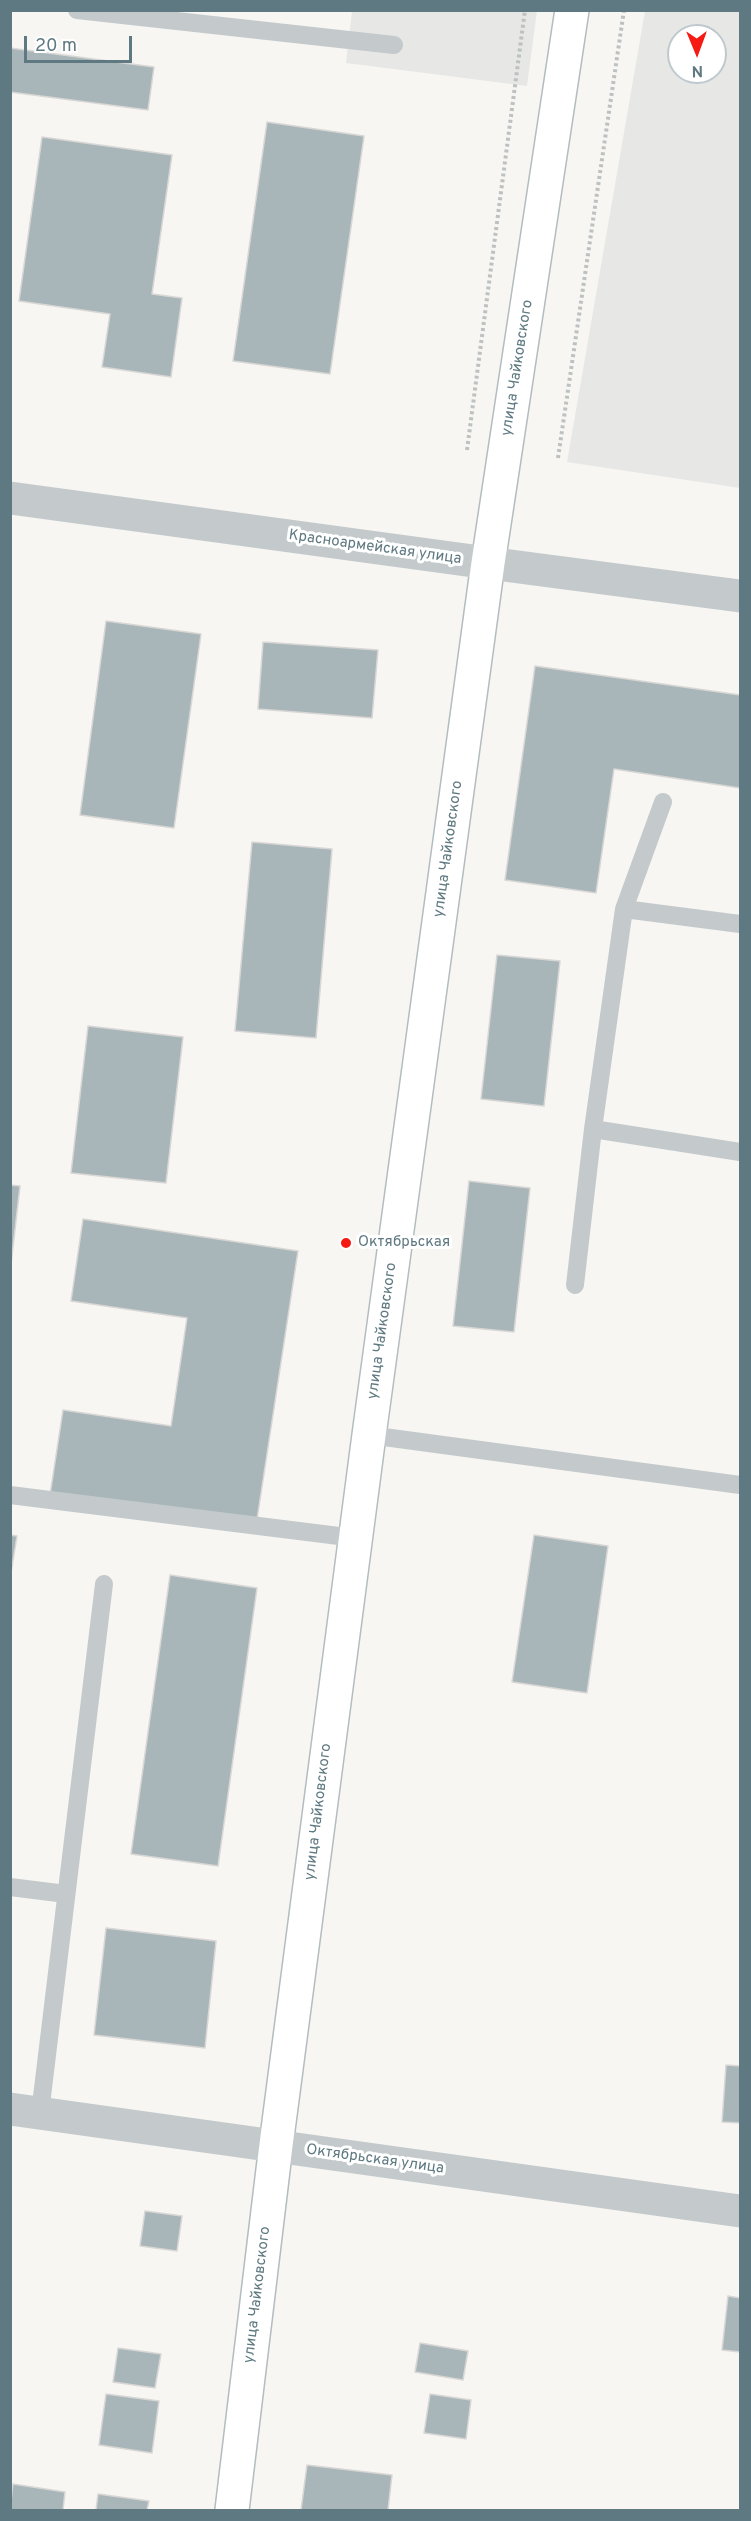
<!DOCTYPE html>
<meta charset="utf-8">
<style>
body{margin:0}
#map{position:relative;width:751px;height:2521px;overflow:hidden;background:#f7f6f3;font-family:Overpass,sans-serif}
canvas{display:block}
.frame{position:absolute;inset:0;border:12px solid #5e7981;pointer-events:none}
.north{position:absolute;left:667px;top:24px;width:60px;height:60px;box-sizing:border-box;background:#fff;border:2px solid #bfc9cd;border-radius:50%;rotate:179deg;font-size:16px;font-weight:700;line-height:24px;text-align:center;color:#5e7981}
.north::after{content:'';display:block;margin:auto;width:21px;height:27px;background:#f61a14;clip-path:polygon(50% 0,100% 100%,50% 72%,0 100%)}
.scale{position:absolute;left:24px;top:36px;width:108px;height:27px;box-sizing:border-box;border:3px solid #5e7981;border-top:0;padding-left:8px;font-size:18px;line-height:21px;white-space:nowrap;color:#5e7981;-webkit-text-stroke:4px #fff;paint-order:stroke}
</style>
<div id="map">
<canvas width="751" height="2521"></canvas>
<div class="frame"></div>
<div class="north">N</div>
<div class="scale">20 m</div>
</div>
<script>
const ctx = document.querySelector('canvas').getContext('2d');
ctx.lineJoin = 'round';
function fillPath(path, color) {
  ctx.fillStyle = color;
  ctx.fill(path, 'evenodd');
}
function shape(rows) {
  const path = new Path2D();
  for (const r of rows) {
    path.moveTo(r[0], r[1]);
    for (let i = 2; i < r.length; i += 2) path.lineTo(r[i], r[i + 1]);
  }
  return path;
}
function trace(path, color, width, dash) {
  ctx.strokeStyle = color;
  ctx.lineWidth = width;
  ctx.lineCap = dash ? 'butt' : 'round';
  ctx.setLineDash(dash || []);
  ctx.stroke(path);
}
function write(font, color, halo, rows, align = 'center') {
  ctx.font = font + ' Overpass,sans-serif';
  ctx.lineWidth = 6;
  ctx.setLineDash([]);
  ctx.textBaseline = 'middle';
  ctx.strokeStyle = halo;
  ctx.fillStyle = color;
  for (const [text, x, y, turn = 0] of rows) {
    ctx.save();
    ctx.translate(x, y);
    ctx.rotate((+turn || 0) * Math.PI / 180);
    ctx.textAlign = isNaN(turn) ? turn : align;
    if (halo) ctx.strokeText(text, 0, 0);
    ctx.fillText(text, 0, 0);
    ctx.restore();
  }
}
const built = shape([
 [352,11,537,11,527,86,346,63],
 [645,11,740,11,740,488,567,462],
 [679,36,715,36,715,72,679,72]
]);
const building = shape([
 [10,48,154,67,148,110,10,92,10,48],
 [267,122,364,136,330,374,233,361,267,122],
 [42,137,172,155,152,294,182,298,171,377,102,367,110,314,19,301,42,137],
 [106,621,201,634,174,828,80,815,106,621],
 [263,642,378,650,372,718,258,709,263,642],
 [535,666,740,695,740,788,614,769,596,893,505,880,535,666],
 [252,842,332,849,316,1038,235,1031,252,842],
 [497,955,560,961,544,1106,481,1099,497,955],
 [88,1026,183,1037,166,1183,71,1173,88,1026],
 [469,1181,530,1188,514,1332,453,1326,469,1181],
 [10,1185,20,1186,10,1273,10,1185],
 [83,1219,298,1251,256,1526,50,1495,63,1410,171,1426,187,1318,71,1301,83,1219],
 [10,1535,17,1536,10,1579,10,1535],
 [534,1535,608,1546,587,1693,512,1682,534,1535],
 [170,1575,257,1588,218,1866,131,1854,170,1575],
 [106,1928,216,1941,205,2048,94,2035,106,1928],
 [726,2065,740,2066,740,2123,722,2122,726,2065],
 [145,2211,182,2216,177,2251,140,2246,145,2211],
 [728,2296,740,2298,740,2352,722,2350,728,2296],
 [420,2343,468,2351,463,2380,415,2372,420,2343],
 [118,2348,161,2354,155,2388,113,2382,118,2348],
 [106,2394,159,2401,152,2453,99,2445,106,2394],
 [430,2394,471,2400,466,2439,424,2433,430,2394],
 [307,2465,392,2475,388,2510,301,2510,307,2465],
 [13,2484,65,2492,63,2510,10,2510,13,2484],
 [98,2494,149,2501,147,2510,96,2510,98,2494]
]);
const path = shape([
 [467,450,525,10],
 [558,458,624,10]
]);
const service = shape([
 [77,10,394,45],
 [624,909,740,924],
 [593,1129,740,1152],
 [575,1285,593,1129,624,909,663,802],
 [369,1435,740,1485],
 [10,1495,355,1538],
 [10,1887,66,1894],
 [40,2113,104,1584]
]);
const minor = shape([
 [10,498,488,563]
]);
const tertiary = shape([
 [488,563,740,596],
 [10,2109,740,2211]
]);
const secondary = shape([
 [232,2510,276,2145,369,1435,488,563,572,10]
]);
const markers = [
 [346,1243,6,"#f61a14"]
];
const streetNames = [
 ["улица Чайковского",518,368,-81],
 ["Красноармейская улица",375,548,8],
 ["улица Чайковского",449,849,-82],
 ["улица Чайковского",383,1331,-82],
 ["улица Чайковского",319,1812,-83],
 ["Октябрьская улица",375,2160,8],
 ["улица Чайковского",258,2295,-83]
];
const poiNames = [
 ["Октябрьская",358,1243]
];
fillPath(built, '#e7e8e6');
fillPath(building, '#a9b6b9');
trace(building, '#d8d7d5', 1.5);
trace(secondary, '#b3bcbf', 36);
trace(path, '#bdc1c2', 4, [3, 3]);
trace(service, '#c4cacc', 18);
trace(minor, '#c4cacc', 33);
trace(tertiary, '#c4cacc', 33);
trace(secondary, '#fff', 33);
for (const [x, y, r, color] of markers) {
  const dot = new Path2D();
  dot.arc(x, y, r, 0, 2 * Math.PI);
  ctx.fillStyle = color;
  ctx.fill(dot);
  trace(dot, '#fff', 2);
}
write('15px', '#5e7981', '#fff', streetNames);
write('15px', '#5e7981', '#fff', poiNames, 'left');
</script>
